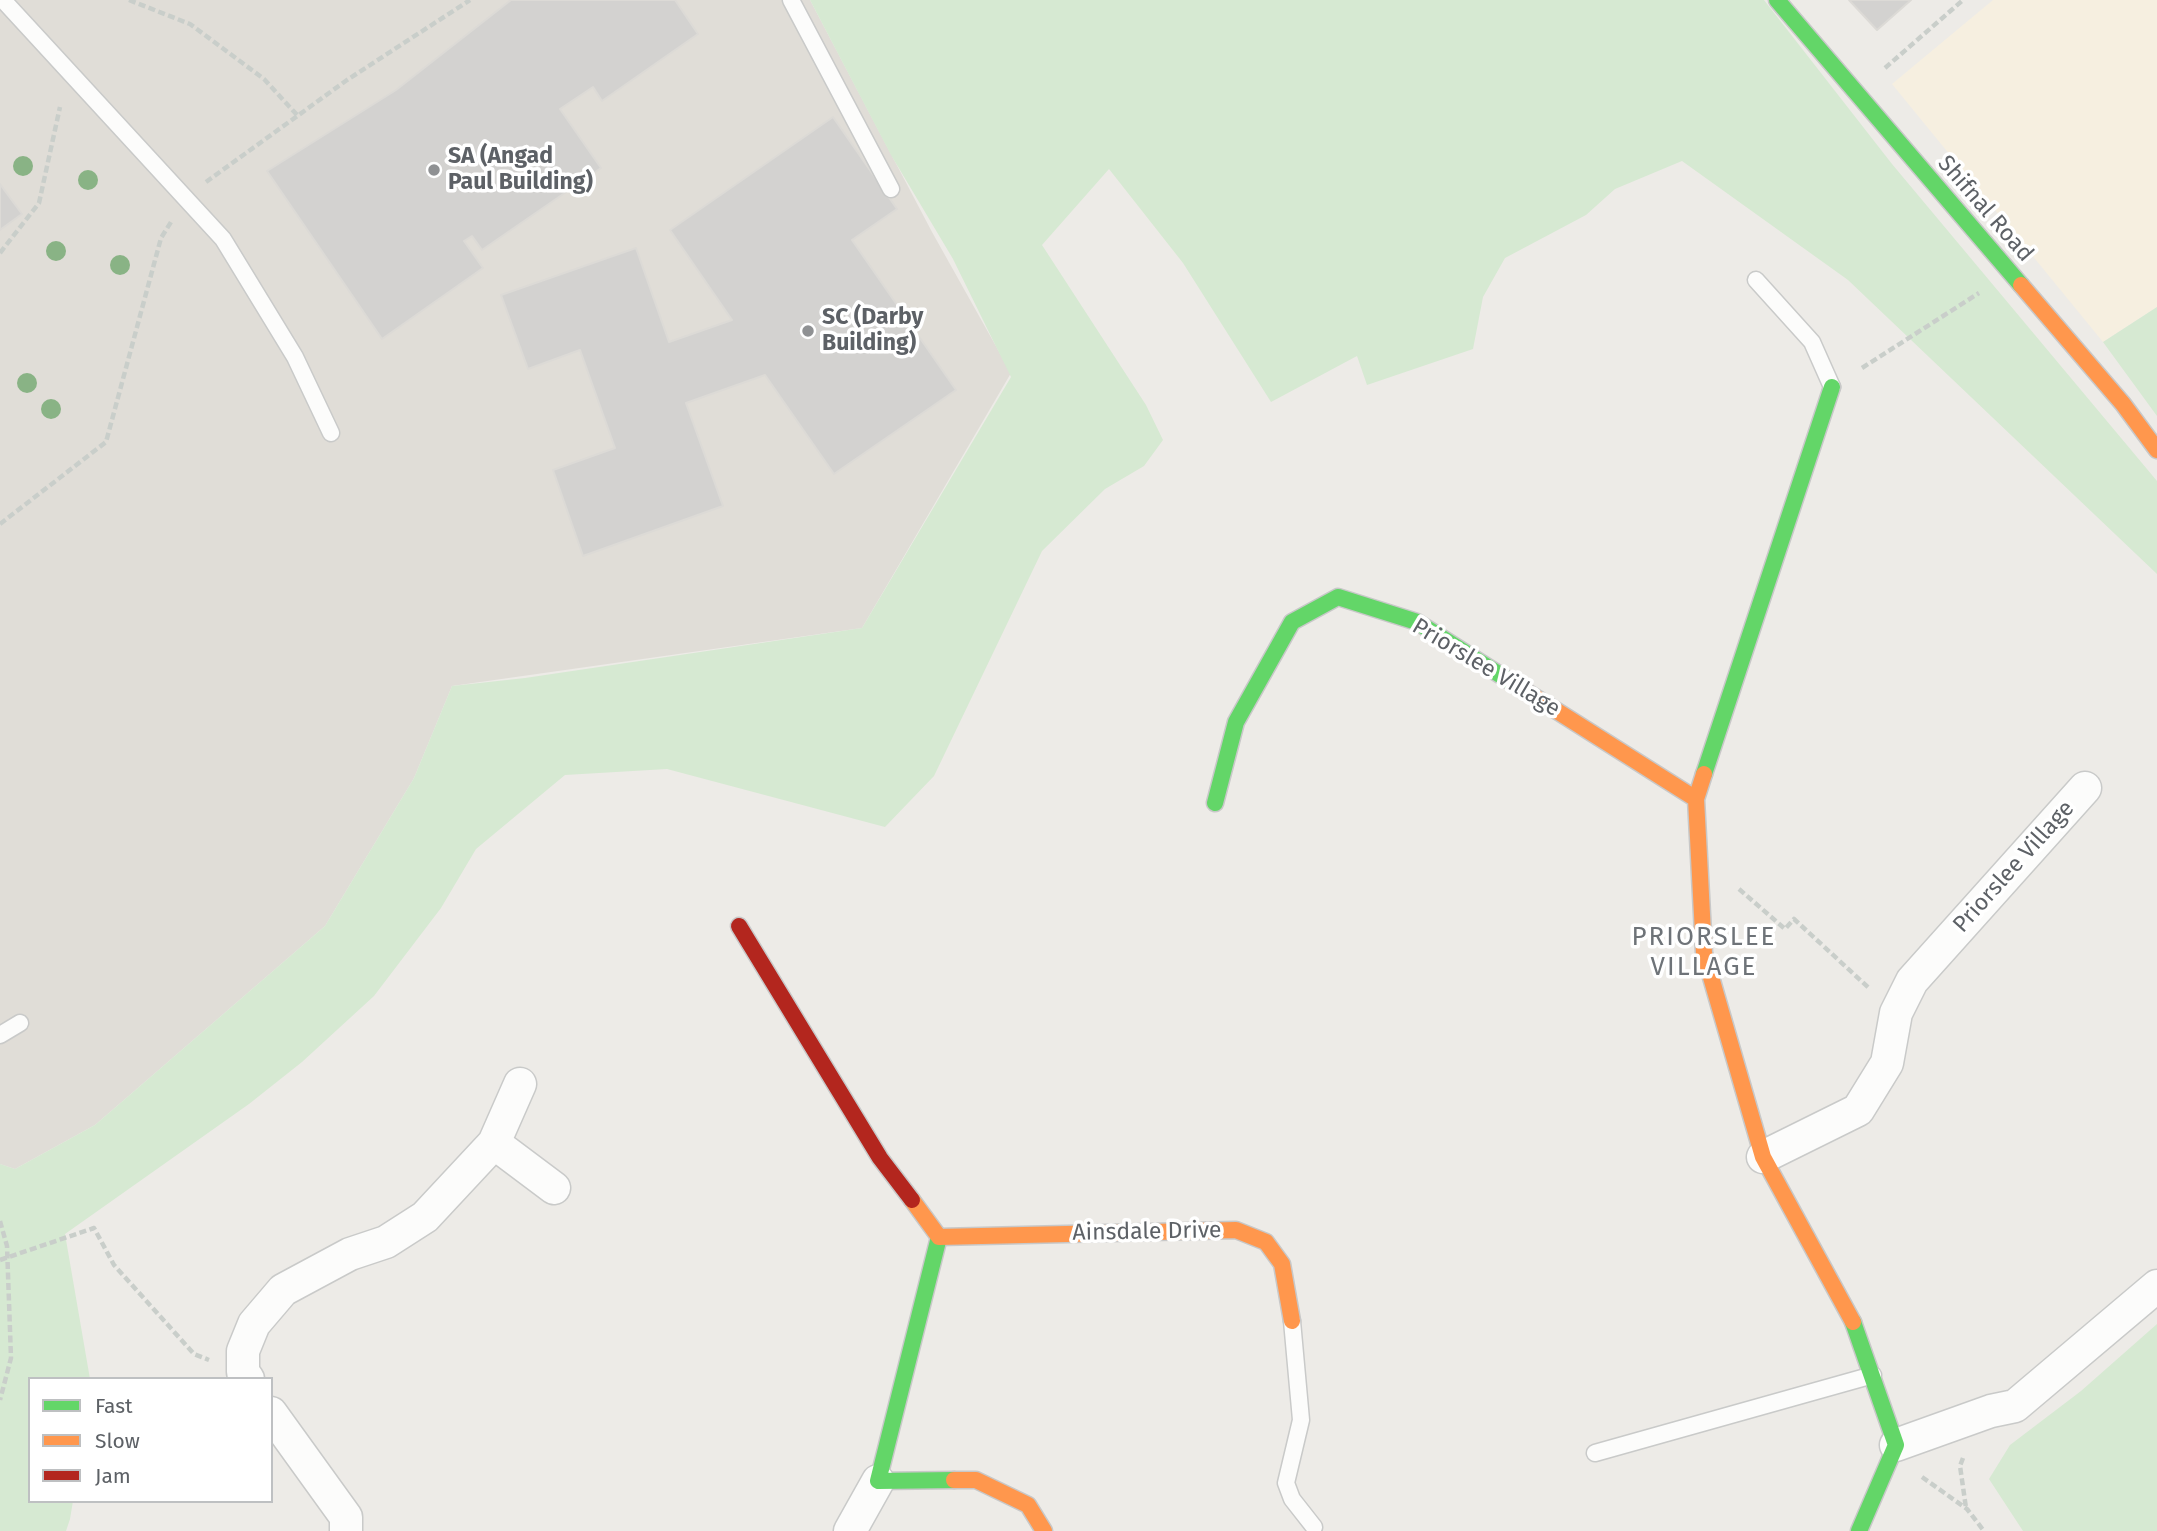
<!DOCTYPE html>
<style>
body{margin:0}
#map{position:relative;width:2157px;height:1531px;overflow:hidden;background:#edebe7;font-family:"Fira Sans",sans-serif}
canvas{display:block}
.legend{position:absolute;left:28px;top:1377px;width:245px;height:126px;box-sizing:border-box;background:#fff;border:2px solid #bec0c2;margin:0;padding:9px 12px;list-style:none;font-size:21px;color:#5d6166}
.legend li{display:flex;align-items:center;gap:14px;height:35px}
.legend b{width:35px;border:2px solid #bec0c2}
</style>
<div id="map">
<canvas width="2157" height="1531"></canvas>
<ul class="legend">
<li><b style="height:9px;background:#63d668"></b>Fast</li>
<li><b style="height:9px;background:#ff974d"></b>Slow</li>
<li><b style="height:9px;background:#b3261e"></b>Jam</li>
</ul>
</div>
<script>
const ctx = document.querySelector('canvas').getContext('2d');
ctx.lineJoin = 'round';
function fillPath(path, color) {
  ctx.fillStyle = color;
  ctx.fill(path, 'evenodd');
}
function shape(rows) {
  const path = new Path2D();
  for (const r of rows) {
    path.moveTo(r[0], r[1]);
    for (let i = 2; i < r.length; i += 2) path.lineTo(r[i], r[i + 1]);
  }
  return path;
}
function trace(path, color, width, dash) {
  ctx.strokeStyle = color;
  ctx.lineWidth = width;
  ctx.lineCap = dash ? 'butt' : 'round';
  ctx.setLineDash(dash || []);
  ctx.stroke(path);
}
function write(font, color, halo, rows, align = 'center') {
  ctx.font = font + ' "Fira Sans",sans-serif';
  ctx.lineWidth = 7;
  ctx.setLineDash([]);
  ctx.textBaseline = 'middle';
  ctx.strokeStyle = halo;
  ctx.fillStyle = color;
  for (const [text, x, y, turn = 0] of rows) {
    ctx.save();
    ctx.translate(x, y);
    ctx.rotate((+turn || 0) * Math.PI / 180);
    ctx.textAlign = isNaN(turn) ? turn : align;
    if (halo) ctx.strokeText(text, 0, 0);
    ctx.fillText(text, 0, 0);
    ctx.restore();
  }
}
const commercial = shape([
 [1993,0,2157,0,2157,307,2103,342,1892,84]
]);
const education = shape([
 [0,0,810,0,932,232,1011,373,862,628,452,686,414,778,325,926,95,1125,15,1169,0,1164]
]);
const green = shape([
 [810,0,1764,0,1892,164,2157,481,2157,574,1848,280,1682,161,1615,189,1586,215,1505,258,1483,297,1473,349,1367,385,1357,356,1271,402,1183,263,1109,169,1042,245,1146,405,1163,440,1144,466,1105,489,1042,551,934,776,885,827,667,769,565,775,476,849,441,908,374,996,302,1062,249,1104,65,1234,90,1379,30,1379,30,1501,73,1501,70,1519,66,1531,0,1531,0,1164,15,1169,95,1125,325,926,414,778,452,686,525,678,862,628,1011,377,953,259,891,155],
 [2157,307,2157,416,2103,342],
 [2157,1324,2157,1531,2023,1531,1989,1479,2010,1445,2081,1391]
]);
const building = shape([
 [511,0,675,0,698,34,602,101,593,87,560,109,601,168,482,250,472,236,464,241,483,268,382,339,267,171,396,90,511,0],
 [1849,0,1911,0,1877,30,1849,0],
 [833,117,897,209,852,240,956,390,834,474,765,375,686,403,723,506,583,556,553,470,615,448,580,350,528,369,501,295,636,248,669,342,732,320,670,230,833,117],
 [0,184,22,214,0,230,0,184]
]);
const path = shape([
 [129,0,190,24,264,79,298,116],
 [1885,68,1963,0],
 [206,182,347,80,470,0],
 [0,253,39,203,60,107],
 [1862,368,1979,293],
 [0,524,106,442,161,238,171,222],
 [1739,889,1785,929,1794,919,1870,989],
 [0,1221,7,1246,11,1358,0,1400],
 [0,1260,94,1228,114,1265,194,1354,209,1360],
 [1963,1458,1960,1466,1966,1508],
 [1922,1477,1967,1509,1984,1531]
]);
const lane = shape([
 [3,0,223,239,295,357,331,433],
 [791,0,891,189],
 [1756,280,1812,342,1832,387],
 [0,1035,20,1023],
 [1292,1321,1301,1420,1286,1483,1292,1499,1314,1527],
 [1595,1453,1873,1375]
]);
const street = shape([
 [494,1143,554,1188],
 [1763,1157,1858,1110,1887,1063,1896,1013,1912,981,2085,788],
 [248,1379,243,1372,243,1351,254,1324,283,1290,350,1254,386,1242,425,1217,494,1143,520,1084],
 [271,1413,346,1517,346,1531],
 [1896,1445,1991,1411,2015,1406,2157,1286],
 [850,1531,878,1481]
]);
const fast = shape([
 [1777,0,2021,285],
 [1704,774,1832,387],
 [1215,803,1236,722,1292,622,1338,597,1417,622,1519,687],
 [939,1237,878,1481,954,1480],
 [1853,1322,1896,1445,1859,1531]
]);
const slow = shape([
 [2021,285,2123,404,2157,450],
 [1519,687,1696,799],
 [1704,774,1696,799,1704,953,1763,1157,1853,1322],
 [912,1200,939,1237,1236,1230,1266,1242,1282,1264,1292,1321],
 [954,1480,976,1480,1028,1505,1044,1531]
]);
const jam = shape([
 [739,926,880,1158,912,1200]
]);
const trees = [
 [23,166],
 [88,180],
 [56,251],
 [120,265],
 [27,383],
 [51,409]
];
const markers = [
 [434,170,7,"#8f9193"],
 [808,331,7,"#8f9193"]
];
const poiNames = [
 ["SA (Angad",448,157],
 ["Paul Building)",448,183],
 ["SC (Darby",822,318],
 ["Building)",822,344]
];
const streetNames = [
 ["Shifnal Road",1985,209,49],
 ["Priorslee Village",1486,668,31],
 ["Priorslee Village",2014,867,-48],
 ["Ainsdale Drive",1147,1232,-1]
];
const quarterNames = [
 ["PRIORSLEE",1704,938],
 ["VILLAGE",1704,968]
];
fillPath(commercial, '#f6efe0');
fillPath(education, '#e0ddd7');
fillPath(green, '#d6e9d2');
fillPath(building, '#d3d2d0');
trace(building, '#dcdad6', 2);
trace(lane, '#c9cac9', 19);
trace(street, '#c9cac9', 35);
trace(fast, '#c8c8c8', 19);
trace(slow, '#c8c8c8', 19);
trace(jam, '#c8c8c8', 19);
trace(path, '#c9ceca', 4.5, [7, 3.5]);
trace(lane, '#fcfcfb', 16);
trace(street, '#fcfcfb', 32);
trace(fast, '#63d668', 16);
trace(slow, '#ff974d', 16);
trace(jam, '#b3261e', 16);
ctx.fillStyle = '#89b385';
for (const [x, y] of trees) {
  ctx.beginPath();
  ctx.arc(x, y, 10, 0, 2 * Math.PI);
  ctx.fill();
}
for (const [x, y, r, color] of markers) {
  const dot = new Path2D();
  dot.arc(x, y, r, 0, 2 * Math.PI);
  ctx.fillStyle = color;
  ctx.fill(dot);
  trace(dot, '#fff', 2.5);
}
write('bold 23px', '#5d6166', '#fff', poiNames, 'left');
write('23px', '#5d6166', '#fff', streetNames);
ctx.letterSpacing = '2px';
write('26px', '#6e7378', '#fff', quarterNames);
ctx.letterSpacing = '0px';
</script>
